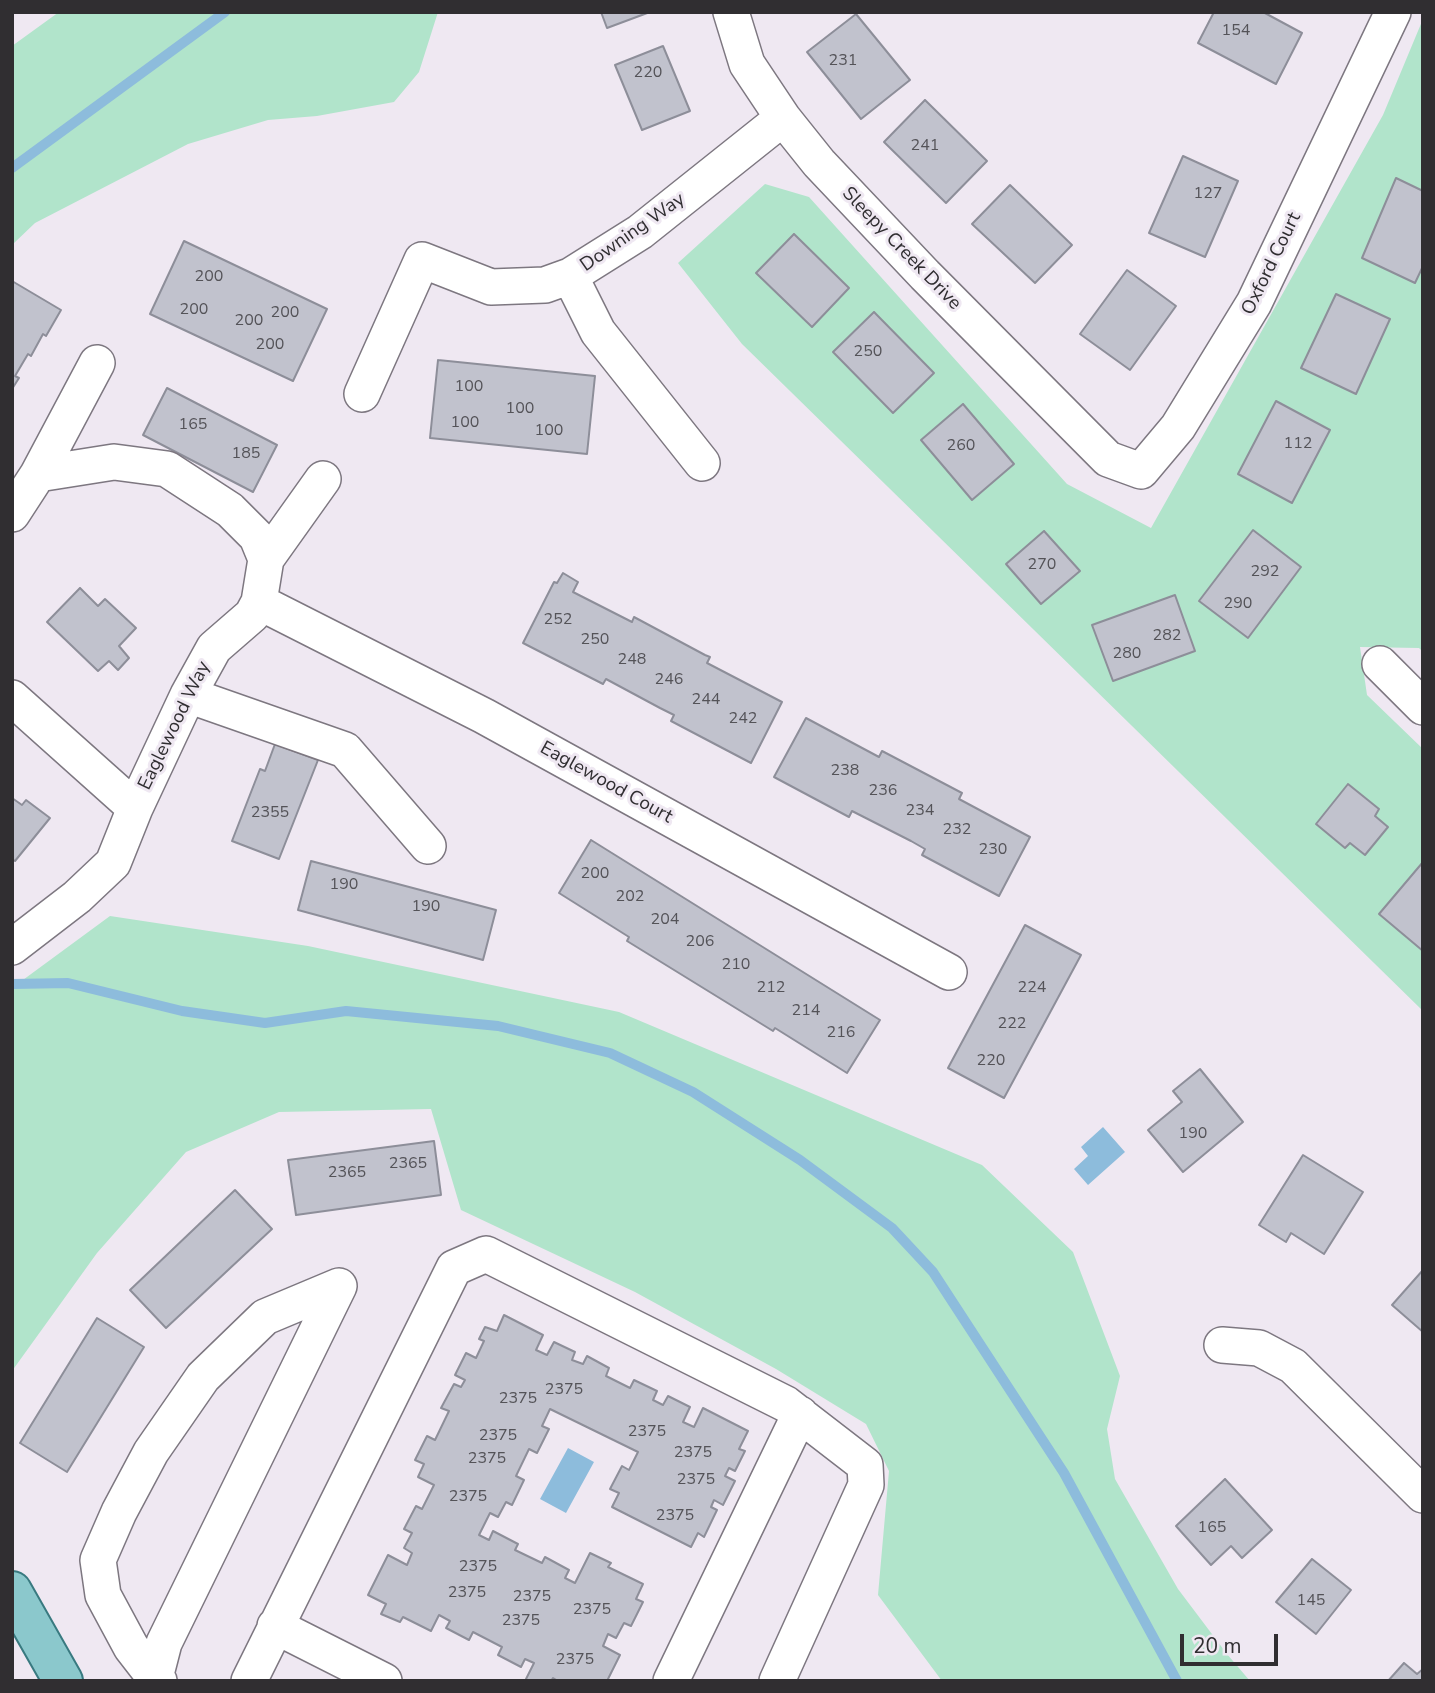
<!DOCTYPE html>
<style>
body{margin:0}
#map{position:relative;width:1435px;height:1693px;overflow:hidden;background:#efe8f2;font-family:"Nunito Sans",sans-serif}
canvas{display:block}
.frame{position:absolute;inset:0;border:14px solid #302e31;pointer-events:none}
.scale{position:absolute;left:1180px;top:1634px;width:98px;height:32px;box-sizing:border-box;border:4px solid #302e31;border-top:0;padding-left:9px;font-size:21px;line-height:24px;white-space:nowrap;color:#302e31;-webkit-text-stroke:5px #efe8f2;paint-order:stroke}
</style>
<div id="map">
<canvas width="1435" height="1693"></canvas>
<div class="frame"></div>
<div class="scale">20 m</div>
</div>
<script>
const ctx = document.querySelector('canvas').getContext('2d');
ctx.lineJoin = 'round';
function fillPath(path, color) {
  ctx.fillStyle = color;
  ctx.fill(path, 'evenodd');
}
function shape(rows) {
  const path = new Path2D();
  for (const r of rows) {
    path.moveTo(r[0], r[1]);
    for (let i = 2; i < r.length; i += 2) path.lineTo(r[i], r[i + 1]);
  }
  return path;
}
function trace(path, color, width, dash) {
  ctx.strokeStyle = color;
  ctx.lineWidth = width;
  ctx.lineCap = dash ? 'butt' : 'round';
  ctx.setLineDash(dash || []);
  ctx.stroke(path);
}
function write(font, color, halo, rows, align = 'center') {
  ctx.font = font + ' "Nunito Sans",sans-serif';
  ctx.lineWidth = 6;
  ctx.setLineDash([]);
  ctx.textBaseline = 'middle';
  ctx.strokeStyle = halo;
  ctx.fillStyle = color;
  for (const [text, x, y, turn = 0] of rows) {
    ctx.save();
    ctx.translate(x, y);
    ctx.rotate((+turn || 0) * Math.PI / 180);
    ctx.textAlign = isNaN(turn) ? turn : align;
    if (halo) ctx.strokeText(text, 0, 0);
    ctx.fillText(text, 0, 0);
    ctx.restore();
  }
}
const green = shape([
 [59,12,438,12,419,72,394,102,317,116,268,120,188,144,35,223,12,245,12,46],
 [1423,19,1423,652,1419,648,1360,647,1367,695,1423,749,1423,1011,742,344,678,263,765,184,809,197,1067,484,1151,528,1383,115],
 [110,916,308,946,619,1012,982,1165,1073,1252,1120,1376,1107,1429,1115,1479,1178,1589,1227,1654,1250,1681,942,1681,878,1595,889,1471,866,1424,776,1369,635,1292,461,1210,431,1109,279,1112,186,1152,97,1253,12,1371,12,988]
]);
const water = shape([
 [1103,1127,1125,1152,1088,1185,1074,1169,1088,1156,1081,1147],
 [568,1448,594,1462,566,1513,540,1499]
]);
const stream = shape([
 [12,168,225,12],
 [12,984,68,983,182,1011,265,1023,346,1011,498,1026,610,1053,693,1092,800,1160,892,1228,933,1272,1064,1473,1177,1681]
]);
const building = shape([
 [601,12,650,12,607,28,601,12],
 [1214,12,1263,12,1302,33,1276,84,1198,43,1214,12],
 [856,14,910,80,861,119,807,52,856,14],
 [663,46,690,111,642,130,615,65,663,46],
 [925,100,987,161,946,203,884,142,925,100],
 [1183,156,1238,181,1205,257,1149,233,1183,156],
 [1396,178,1423,191,1423,266,1415,283,1362,258,1396,178],
 [1010,185,1072,245,1035,283,972,224,1010,185],
 [794,234,849,288,812,327,756,273,794,234],
 [184,241,327,309,293,381,150,314,184,241],
 [1127,270,1176,306,1130,370,1080,334,1127,270],
 [12,281,61,310,46,336,43,334,31,356,28,354,15,376,19,378,12,389,12,281],
 [1336,294,1390,319,1356,394,1301,368,1336,294],
 [874,312,934,373,893,413,833,352,874,312],
 [438,360,595,376,587,454,430,438,438,360],
 [167,388,277,445,253,492,143,435,167,388],
 [1276,401,1330,430,1292,503,1238,474,1276,401],
 [963,404,1014,464,972,500,921,440,963,404],
 [1253,530,1301,567,1248,638,1199,601,1253,530],
 [1044,531,1080,571,1041,604,1006,564,1044,531],
 [563,573,578,582,573,592,632,622,634,617,705,655,710,657,707,663,782,702,751,763,671,721,674,715,660,708,606,679,603,684,523,643,554,582,557,583,563,573],
 [80,588,98,606,105,599,136,628,119,646,129,658,118,670,109,661,98,671,47,622,80,588],
 [1175,595,1195,651,1113,681,1092,625,1175,595],
 [806,718,879,757,882,751,884,752,962,793,959,799,1030,837,999,896,922,855,925,849,911,841,852,811,849,817,774,777,806,718],
 [275,744,318,760,279,859,232,841,260,769,265,771,275,744],
 [1348,784,1379,809,1375,816,1388,827,1365,855,1350,843,1345,848,1316,824,1348,784],
 [12,798,22,805,26,800,50,818,15,861,12,859,12,798],
 [591,840,880,1020,847,1073,775,1028,773,1031,627,941,629,937,559,893,591,840],
 [311,861,496,910,483,960,298,910,311,861],
 [1423,862,1423,951,1379,914,1423,862],
 [1025,925,1081,955,1004,1098,948,1068,1025,925],
 [1200,1069,1243,1122,1183,1172,1148,1130,1182,1102,1173,1091,1200,1069],
 [434,1141,441,1195,296,1215,288,1160,434,1141],
 [1303,1155,1363,1192,1324,1254,1291,1233,1286,1242,1259,1225,1303,1155],
 [235,1190,272,1229,166,1328,130,1290,235,1190],
 [1423,1270,1423,1332,1392,1305,1423,1270],
 [504,1315,543,1335,536,1350,547,1355,554,1342,575,1352,572,1360,583,1364,587,1356,609,1368,606,1376,630,1388,634,1380,657,1391,653,1400,663,1405,668,1396,690,1407,683,1422,694,1427,703,1408,748,1431,739,1449,745,1451,735,1471,729,1468,725,1476,735,1481,723,1505,714,1500,711,1507,717,1510,704,1537,698,1533,691,1547,612,1507,619,1493,610,1489,622,1466,629,1470,638,1452,550,1409,542,1426,549,1429,537,1453,529,1449,516,1476,524,1480,512,1505,506,1502,498,1517,490,1513,479,1535,489,1540,493,1531,518,1544,515,1550,542,1563,545,1557,569,1570,565,1578,575,1583,590,1553,611,1563,608,1567,643,1584,636,1599,643,1602,631,1626,624,1623,616,1638,608,1634,603,1646,620,1655,607,1681,558,1681,553,1678,551,1681,528,1681,526,1679,534,1663,525,1659,521,1667,498,1655,502,1647,473,1632,469,1640,446,1628,450,1621,439,1615,431,1631,403,1617,400,1622,381,1614,386,1604,368,1595,388,1555,407,1565,412,1553,404,1548,412,1533,404,1529,416,1506,422,1509,434,1485,418,1477,424,1464,415,1460,427,1436,435,1440,449,1411,441,1408,454,1384,461,1387,465,1380,455,1375,466,1353,476,1358,484,1341,479,1339,485,1327,497,1331,504,1315],
 [97,1318,144,1347,67,1472,20,1443,97,1318],
 [1225,1479,1272,1530,1242,1558,1231,1546,1211,1565,1176,1526,1225,1479],
 [1312,1559,1351,1590,1316,1634,1276,1602,1312,1559],
 [1404,1663,1417,1674,1423,1669,1423,1681,1388,1681,1404,1663]
]);
const minor = shape([
 [731,12,747,64,783,118,819,163,925,275,1108,459,1141,471,1178,427,1254,303,1393,12],
 [570,276,598,332,702,463],
 [362,394,422,260,491,287,545,285,570,276,640,232,783,118],
 [38,474,97,363],
 [12,514,38,474,114,462,167,469,230,510,257,537,266,559,259,602,252,615,214,648,188,695,135,808,113,863,77,897,12,947],
 [266,559,323,479],
 [259,602,484,716,949,972],
 [1380,664,1423,707],
 [188,695,345,750,428,846],
 [12,698,135,808],
 [1222,1345,1259,1348,1293,1366,1423,1495],
 [275,1626,384,1681],
 [152,1681,155,1678,164,1643,339,1286,265,1317,203,1377,151,1452,119,1512,98,1560,103,1595,131,1647,155,1678,159,1681],
 [249,1681,454,1268,486,1254,786,1404,865,1465,866,1485,777,1681],
 [671,1681,800,1414]
]);
const major = shape([
 [12,1591,63,1681]
]);
const numberNames = [
 ["154",1236,31],
 ["231",843,61],
 ["220",648,73],
 ["241",925,146],
 ["127",1208,194],
 ["200",209,277],
 ["200",194,310],
 ["200",285,313],
 ["200",249,321],
 ["200",270,345],
 ["250",868,352],
 ["100",469,387],
 ["100",520,409],
 ["100",465,423],
 ["165",193,425],
 ["100",549,431],
 ["112",1298,444],
 ["260",961,446],
 ["185",246,454],
 ["270",1042,565],
 ["292",1265,572],
 ["290",1238,604],
 ["252",558,620],
 ["282",1167,636],
 ["250",595,640],
 ["280",1127,654],
 ["248",632,660],
 ["246",669,680],
 ["244",706,700],
 ["242",743,719],
 ["238",845,771],
 ["236",883,791],
 ["234",920,811],
 ["2355",270,813],
 ["232",957,830],
 ["230",993,850],
 ["200",595,874],
 ["190",344,885],
 ["202",630,897],
 ["190",426,907],
 ["204",665,920],
 ["206",700,942],
 ["210",736,965],
 ["212",771,988],
 ["224",1032,988],
 ["214",806,1011],
 ["222",1012,1024],
 ["216",841,1033],
 ["220",991,1061],
 ["190",1193,1134],
 ["2365",408,1164],
 ["2365",347,1173],
 ["2375",564,1390],
 ["2375",518,1399],
 ["2375",647,1432],
 ["2375",498,1436],
 ["2375",693,1453],
 ["2375",487,1459],
 ["2375",696,1480],
 ["2375",468,1497],
 ["2375",675,1516],
 ["165",1212,1528],
 ["2375",478,1567],
 ["2375",467,1593],
 ["2375",532,1597],
 ["145",1311,1601],
 ["2375",592,1610],
 ["2375",521,1621],
 ["2375",575,1660]
];
const streetNames = [
 ["Downing Way",633,233,-35],
 ["Sleepy Creek Drive",901,249,46],
 ["Oxford Court",1272,264,-64],
 ["Eaglewood Way",175,726,-64],
 ["Eaglewood Court",606,783,29]
];
fillPath(green, '#b1e4cb');
fillPath(water, '#8dbcdc');
trace(stream, '#8dbcdc', 10);
fillPath(building, '#c1c2cd');
trace(building, '#8d8e99', 2);
trace(minor, '#7d7780', 38);
trace(major, '#397a80', 42);
trace(minor, '#fff', 35);
trace(major, '#8bc8cc', 38);
write('16px', '#545358', null, numberNames);
write('19px', '#302e31', '#efe8f2', streetNames);
</script>
